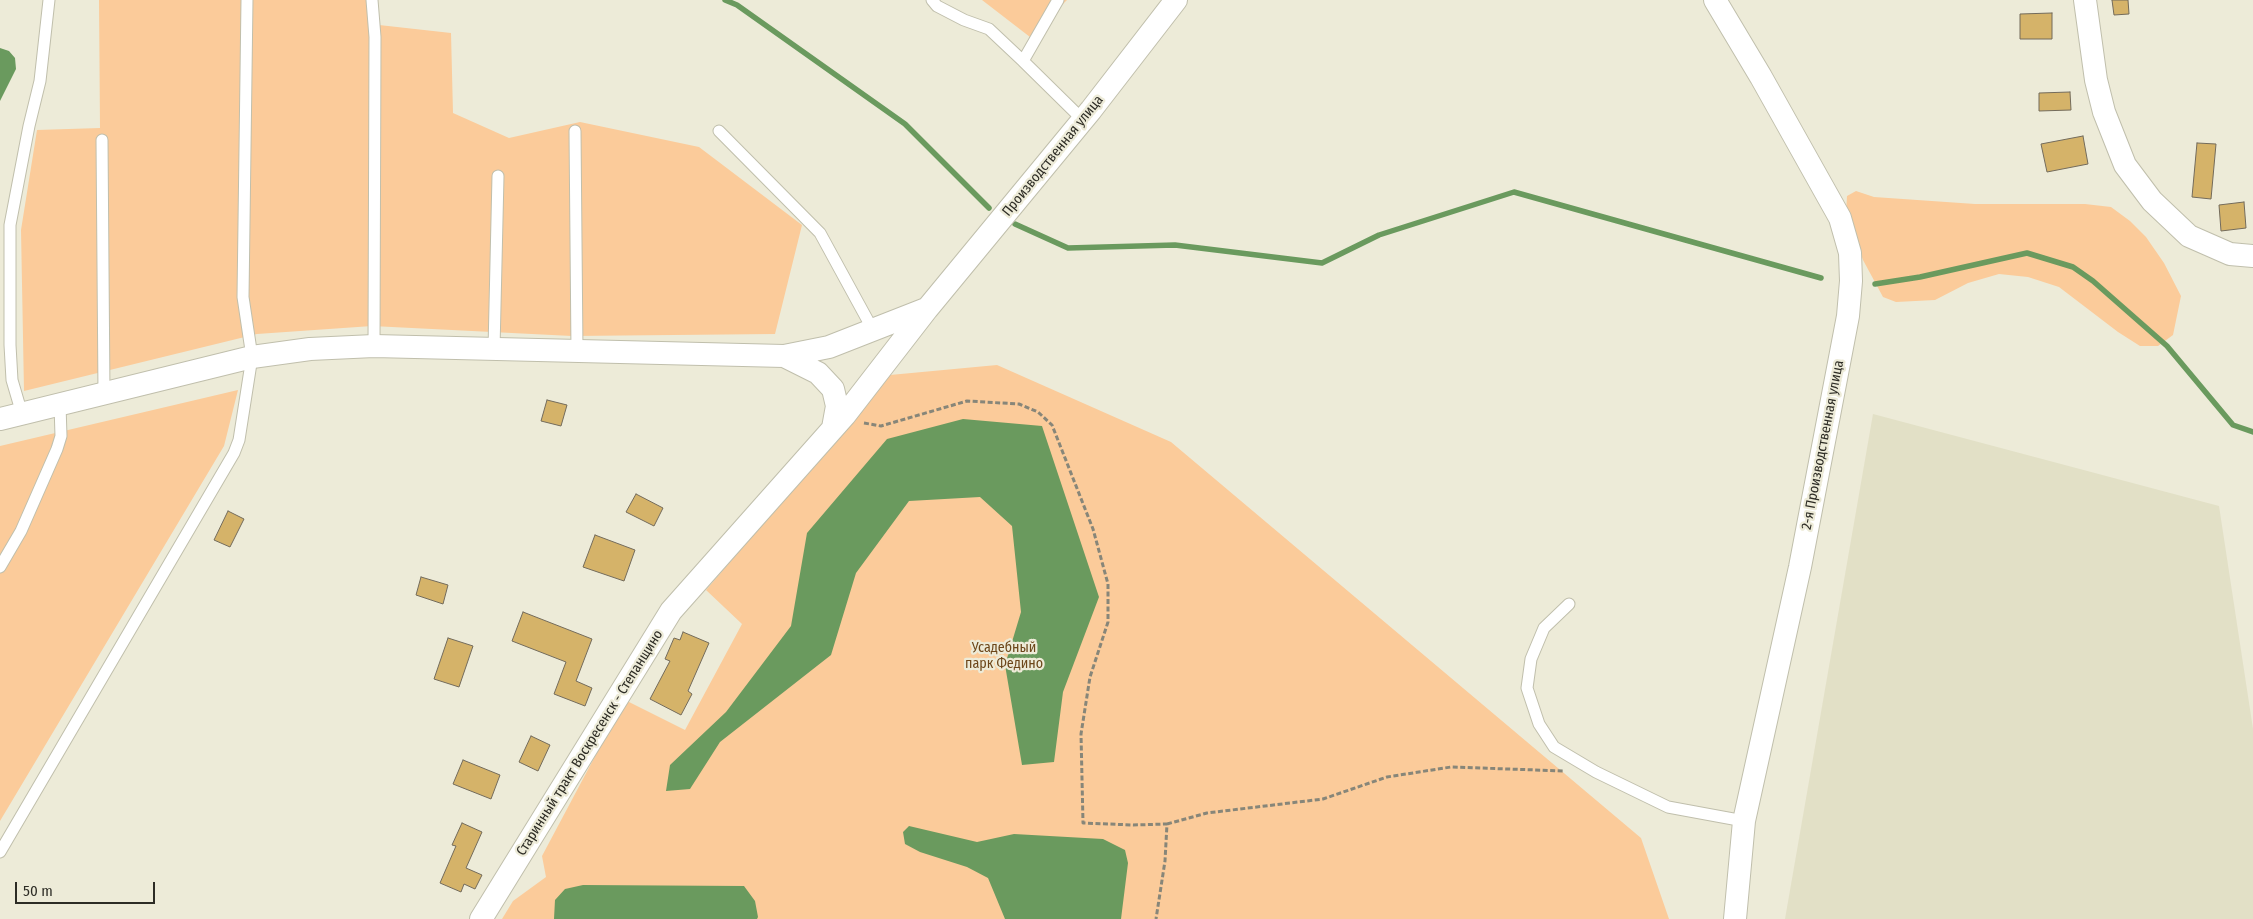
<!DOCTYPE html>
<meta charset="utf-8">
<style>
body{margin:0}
#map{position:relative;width:2253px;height:919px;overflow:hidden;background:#edebd8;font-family:"Fira Sans Condensed",sans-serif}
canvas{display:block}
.scale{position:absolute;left:15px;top:882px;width:140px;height:22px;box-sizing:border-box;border:2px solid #2d2c25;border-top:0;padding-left:6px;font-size:15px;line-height:18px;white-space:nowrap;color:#2d2c25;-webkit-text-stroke:4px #edebd8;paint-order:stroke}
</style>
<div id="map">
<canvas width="2253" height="919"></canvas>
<div class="scale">50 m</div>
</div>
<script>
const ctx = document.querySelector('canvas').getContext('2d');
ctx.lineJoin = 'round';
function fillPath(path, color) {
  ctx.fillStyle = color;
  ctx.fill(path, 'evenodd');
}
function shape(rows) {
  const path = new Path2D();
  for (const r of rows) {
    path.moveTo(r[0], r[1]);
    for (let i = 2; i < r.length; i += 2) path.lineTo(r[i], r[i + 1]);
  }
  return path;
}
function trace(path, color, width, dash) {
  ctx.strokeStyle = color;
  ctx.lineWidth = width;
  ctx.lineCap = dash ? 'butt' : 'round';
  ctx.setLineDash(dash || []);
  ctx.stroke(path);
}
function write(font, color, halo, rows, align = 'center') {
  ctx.font = font + ' "Fira Sans Condensed",sans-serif';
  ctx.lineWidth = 4.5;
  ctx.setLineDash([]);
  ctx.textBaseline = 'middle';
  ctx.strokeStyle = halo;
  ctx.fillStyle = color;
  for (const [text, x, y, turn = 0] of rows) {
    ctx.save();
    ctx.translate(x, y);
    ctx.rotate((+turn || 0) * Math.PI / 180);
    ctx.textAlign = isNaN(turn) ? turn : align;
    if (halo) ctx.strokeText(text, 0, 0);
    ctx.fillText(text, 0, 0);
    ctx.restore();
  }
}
const built = shape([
 [1873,414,2219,506,2253,729,2253,919,1785,919]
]);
const green = shape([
 [99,0,376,0,379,25,451,33,453,113,509,138,580,122,699,147,802,225,775,334,572,336,372,326,257,334,24,391,21,230,37,130,100,128],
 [982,0,1067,0,1030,37],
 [1856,191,1874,197,1975,204,2085,204,2111,207,2130,221,2146,237,2164,263,2181,296,2173,335,2158,346,2140,346,2118,332,2059,287,2028,277,1999,274,1968,283,1935,300,1896,302,1883,297,1863,260,1846,214,1847,196],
 [997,365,1171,442,1641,838,1669,919,502,919,513,901,546,877,542,856,625,700,685,730,742,624,706,590,890,375],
 [238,390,224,446,0,821,0,446]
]);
const water = shape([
 [0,48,9,51,15,58,16,69,0,101],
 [963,419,1042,426,1099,597,1063,692,1054,762,1022,765,1005,665,1021,612,1012,526,980,497,909,501,856,573,831,655,720,742,690,789,666,791,670,765,726,712,791,626,807,533,887,439],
 [909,826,977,842,1014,834,1103,839,1125,850,1128,863,1121,919,1005,919,988,878,967,867,920,852,905,844,903,832],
 [583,885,744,886,755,901,758,917,757,919,554,919,555,900,565,889]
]);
const stream = shape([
 [725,0,737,5,905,124,989,208],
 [1015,224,1068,248,1175,245,1322,263,1379,235,1514,192,1821,278],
 [1875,284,1920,277,2027,253,2073,267,2093,281,2167,346,2233,425,2253,432]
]);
const building = shape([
 [2112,0,2128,0,2129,14,2114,15,2112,0],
 [2052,13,2052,39,2020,39,2020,14,2052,13],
 [2070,92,2071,110,2039,111,2039,93,2070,92],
 [2083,136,2088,164,2047,172,2041,144,2083,136],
 [2197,143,2216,144,2211,199,2192,197,2197,143],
 [2244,202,2246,228,2221,231,2219,205,2244,202],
 [547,400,567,405,561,426,541,421,547,400],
 [636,494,663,508,654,526,626,512,636,494],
 [228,511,244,519,230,547,214,540,228,511],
 [595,535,635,550,624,581,583,567,595,535],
 [421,577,448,585,443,604,416,595,421,577],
 [523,612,592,639,576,681,592,688,585,706,554,694,566,662,512,641,523,612],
 [683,632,709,643,688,691,692,694,681,715,650,699,670,661,665,659,674,638,680,640,683,632],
 [448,638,473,646,459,687,434,679,448,638],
 [531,736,550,745,538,771,519,762,531,736],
 [463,760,500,775,491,799,453,784,463,760],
 [462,823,482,832,466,868,482,875,475,889,464,884,461,892,440,883,456,846,452,845,462,823]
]);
const path = shape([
 [864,423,881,426,967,401,1019,404,1038,412,1052,425,1093,529,1108,584,1108,622,1090,677,1081,734,1083,823,1133,825,1167,824,1165,861,1156,919],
 [1167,824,1207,813,1323,799,1387,777,1451,767,1565,771]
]);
const service = shape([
 [372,0,375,37,374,346],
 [932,0,937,6,964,20,989,29,1023,61],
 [1058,0,1023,61,1083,120],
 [575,131,577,351],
 [719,131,820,233,873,330],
 [102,140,104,394],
 [494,349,498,176],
 [22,414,12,380,10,345,10,225,29,126,40,81,49,0],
 [0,567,21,531,57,449,61,436,60,405],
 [1569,604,1544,628,1531,659,1527,688,1539,724,1554,747,1596,772,1668,807,1744,821],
 [0,852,234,453,239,440,252,357,243,297,247,0]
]);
const minor = shape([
 [1715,0,1761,77,1840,218,1850,253,1851,281,1848,316,1800,567,1744,821,1735,919],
 [2085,0,2096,80,2104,112,2125,165,2152,201,2189,236,2230,254,2253,256],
 [784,356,818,373,833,389,837,406,833,428],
 [0,419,252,357,310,349,374,346,784,356,829,347,926,309],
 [481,919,671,611,845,415,927,309,1091,110,1176,0]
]);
const streetNames = [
 ["Производственная улица",1053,156,-51],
 ["2-я Производственная улица",1823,445,-79],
 ["Старинный тракт Воскресенск - Степанщино",590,743,-58]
];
const parkNames = [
 ["Усадебный",1004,648],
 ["парк Федино",1004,664]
];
fillPath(built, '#e2e0c6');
fillPath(green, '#fbcb9a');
fillPath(water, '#6a9a5e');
trace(stream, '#6a9a5e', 5.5);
fillPath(building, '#d5b369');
trace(building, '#736b5b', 1);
trace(service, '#c0bfac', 13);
trace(minor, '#c0bfac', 24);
trace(path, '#878679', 3, [5, 2.5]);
trace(service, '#fff', 11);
trace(minor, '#fff', 22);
write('14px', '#2d2c25', '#edebd8', streetNames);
write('14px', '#6c4619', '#edebd8', parkNames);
</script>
